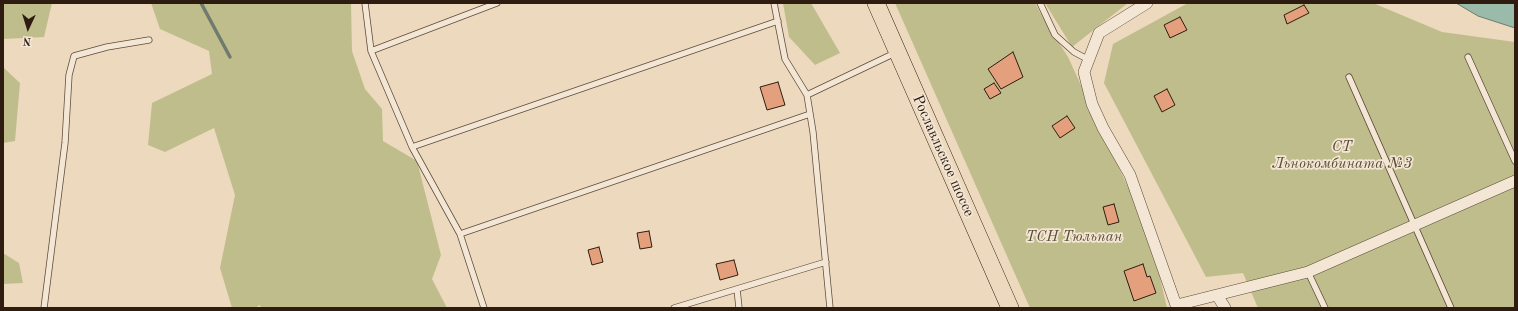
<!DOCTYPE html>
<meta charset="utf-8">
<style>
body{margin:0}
#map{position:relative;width:1518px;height:311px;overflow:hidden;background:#edd9bd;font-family:"Old Standard TT",serif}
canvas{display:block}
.frame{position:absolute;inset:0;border:4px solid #2e1c11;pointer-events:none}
.north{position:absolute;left:8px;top:8px;width:40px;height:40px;-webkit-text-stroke:3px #f3e6d4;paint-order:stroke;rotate:184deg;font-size:11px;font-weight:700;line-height:16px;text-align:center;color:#2e1c11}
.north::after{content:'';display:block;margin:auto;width:14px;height:18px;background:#2e1c11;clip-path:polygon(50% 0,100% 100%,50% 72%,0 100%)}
</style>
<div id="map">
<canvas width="1518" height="311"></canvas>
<div class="frame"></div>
<div class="north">N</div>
</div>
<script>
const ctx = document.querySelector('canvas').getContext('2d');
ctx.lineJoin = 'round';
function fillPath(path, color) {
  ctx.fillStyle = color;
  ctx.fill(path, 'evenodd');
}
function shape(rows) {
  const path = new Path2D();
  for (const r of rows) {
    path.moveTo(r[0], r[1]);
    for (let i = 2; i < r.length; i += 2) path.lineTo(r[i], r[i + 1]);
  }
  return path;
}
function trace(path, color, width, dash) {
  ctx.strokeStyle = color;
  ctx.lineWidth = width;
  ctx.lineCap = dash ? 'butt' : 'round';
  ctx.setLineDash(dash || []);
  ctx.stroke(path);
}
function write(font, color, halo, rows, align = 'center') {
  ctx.font = font + ' "Old Standard TT",serif';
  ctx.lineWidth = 3.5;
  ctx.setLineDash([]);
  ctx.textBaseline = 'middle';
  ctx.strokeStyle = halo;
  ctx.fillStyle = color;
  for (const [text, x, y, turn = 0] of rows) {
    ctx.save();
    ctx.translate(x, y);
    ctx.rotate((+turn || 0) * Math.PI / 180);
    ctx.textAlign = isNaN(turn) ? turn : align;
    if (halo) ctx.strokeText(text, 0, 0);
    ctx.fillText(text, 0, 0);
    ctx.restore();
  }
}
const green = shape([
 [3,3,52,3,44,37,3,39],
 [151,3,351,3,352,51,365,89,382,109,383,141,417,161,441,255,432,279,447,308,261,308,260,305,255,308,232,308,220,268,235,195,214,128,165,152,148,145,152,103,212,74,209,51,160,29],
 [783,3,811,3,840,53,815,65,789,37],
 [895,3,1035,3,1042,16,1068,57,1150,235,1167,308,1030,308],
 [1045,3,1128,3,1072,47],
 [1188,3,1373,3,1442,32,1515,42,1515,308,1258,308,1243,273,1206,277,1104,83,1113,44],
 [3,67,20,83,15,141,3,143],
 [3,253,19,263,23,283,3,284]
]);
const water = shape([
 [1456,3,1515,3,1515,28,1478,16,1456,3]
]);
const stream = shape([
 [201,3,230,57]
]);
const building = shape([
 [1304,5,1309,13,1287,24,1284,15,1304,5],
 [1180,17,1187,30,1170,38,1164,25,1180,17],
 [1013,52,1023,77,1001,89,988,69,1013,52],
 [778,82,785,105,767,110,760,87,778,82],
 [994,83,1001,93,990,99,984,89,994,83],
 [1167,89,1175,105,1162,112,1154,96,1167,89],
 [1067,116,1075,128,1060,138,1052,126,1067,116],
 [1114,204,1119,222,1108,225,1103,207,1114,204],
 [649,231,652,247,640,249,637,233,649,231],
 [599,247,603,262,592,265,588,250,599,247],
 [734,260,738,275,720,280,716,264,734,260],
 [1143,264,1147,277,1150,276,1156,293,1134,301,1124,271,1143,264]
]);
const service = shape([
 [365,3,371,51,412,147,460,234,484,308],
 [774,3,785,59,807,95],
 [1040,3,1055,35,1074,52,1089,60],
 [371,51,497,3],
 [1468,57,1515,161],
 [1349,77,1451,308],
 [412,147,778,21],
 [460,234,810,114],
 [1308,272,1325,308],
 [737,289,739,308],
 [44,308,65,143,69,75,74,56,107,47,149,40],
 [674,308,826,262],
 [830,308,813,132,807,95,895,53]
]);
const minor = shape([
 [1147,3,1099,33,1084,72,1092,104,1103,128,1130,175,1177,308],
 [1217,295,1225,308],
 [1177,305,1308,272,1515,181]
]);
const primary = shape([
 [876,3,1010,308]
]);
const parkNames = [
 ["СТ",1342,147],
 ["Льнокомбината №3",1342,164],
 ["ТСН Тюльпан",1074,237]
];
const streetNames = [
 ["Рославльское шоссе",943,156,66]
];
fillPath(green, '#c0bd8c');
fillPath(water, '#9abbaa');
trace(water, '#6f7b6d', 1);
trace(stream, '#6f7b6d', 3.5);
fillPath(building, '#e4a07d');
trace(building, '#2e1c11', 1);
trace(service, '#5e4b3c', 7);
trace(minor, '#5e4b3c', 12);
trace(primary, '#2e1c11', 18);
trace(service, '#f3e6d4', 5.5);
trace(minor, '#f3e6d4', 11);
trace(primary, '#edd9bd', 17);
write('italic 15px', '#5a4c36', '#f3e6d4', parkNames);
write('15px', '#2e1c11', '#f3e6d4', streetNames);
</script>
